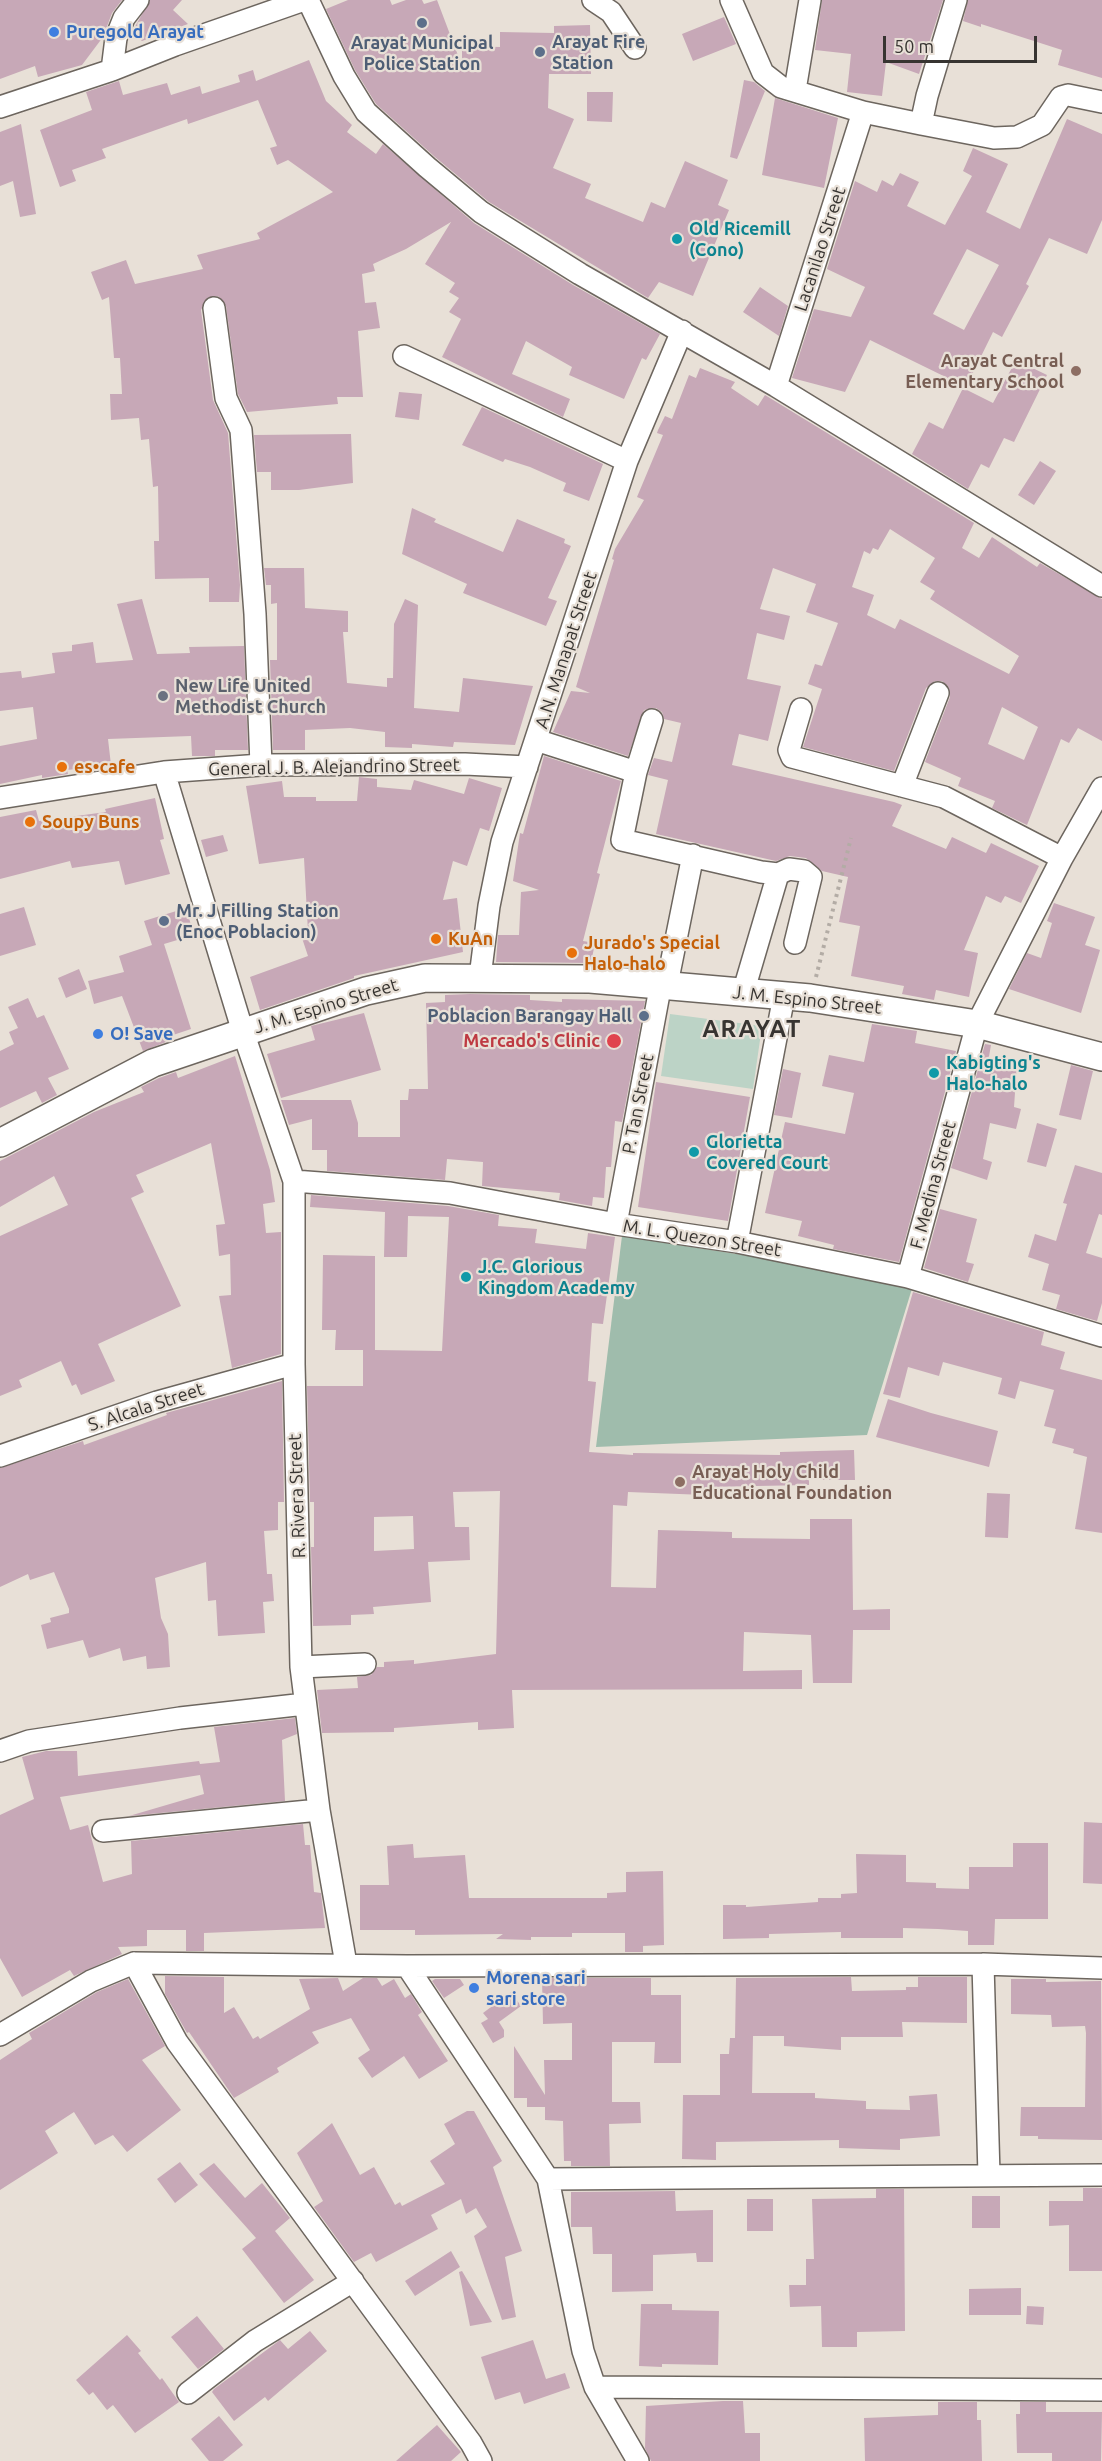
<!DOCTYPE html>
<meta charset="utf-8">
<style>
body{margin:0}
#map{position:relative;width:1102px;height:2461px;overflow:hidden;background:#e8e0d7;font-family:Ubuntu,sans-serif}
canvas{display:block}
.scale{position:absolute;left:883px;top:36px;width:154px;height:27px;box-sizing:border-box;border:3px solid #373431;border-top:0;padding-left:8px;font-size:18px;line-height:21px;white-space:nowrap;color:#373431;-webkit-text-stroke:4px #e8e0d7;paint-order:stroke}
</style>
<div id="map">
<canvas width="1102" height="2461"></canvas>
<div class="scale">50 m</div>
</div>
<script>
const ctx = document.querySelector('canvas').getContext('2d');
ctx.lineJoin = 'round';
function fillPath(path, color) {
  ctx.fillStyle = color;
  ctx.fill(path, 'evenodd');
}
function shape(rows) {
  const path = new Path2D();
  for (const r of rows) {
    path.moveTo(r[0], r[1]);
    for (let i = 2; i < r.length; i += 2) path.lineTo(r[i], r[i + 1]);
  }
  return path;
}
function trace(path, color, width, dash) {
  ctx.strokeStyle = color;
  ctx.lineWidth = width;
  ctx.lineCap = dash ? 'butt' : 'round';
  ctx.setLineDash(dash || []);
  ctx.stroke(path);
}
function write(font, color, halo, rows, align = 'center') {
  ctx.font = font + ' Ubuntu,sans-serif';
  ctx.lineWidth = 4.5;
  ctx.setLineDash([]);
  ctx.textBaseline = 'middle';
  ctx.strokeStyle = halo;
  ctx.fillStyle = color;
  for (const [text, x, y, turn = 0] of rows) {
    ctx.save();
    ctx.translate(x, y);
    ctx.rotate((+turn || 0) * Math.PI / 180);
    ctx.textAlign = isNaN(turn) ? turn : align;
    if (halo) ctx.strokeText(text, 0, 0);
    ctx.fillText(text, 0, 0);
    ctx.restore();
  }
}
const green = shape([
 [670,1014,762,1026,753,1089,661,1076]
]);
const forest = shape([
 [622,1236,914,1282,867,1435,596,1447]
]);
const building = shape([
 [0,0,122,0,112,13,103,37,82,65,38,77,35,66,0,79],
 [150,0,182,0,173,10,188,24,142,41,132,32],
 [348,0,390,0,392,5,406,0,422,0,424,4,437,0,462,66,462,46,500,47,500,32,554,33,554,26,590,25,591,74,549,74,548,108,574,119,553,168,591,184,585,198,643,222,651,202,665,208,685,161,728,180,718,205,729,210,693,296,659,282,648,298,489,202,435,157,376,104,355,70,326,9],
 [822,0,943,0,919,74,886,62,882,96,847,92,851,54,815,50],
 [968,0,1102,0,1102,78,1058,65,1062,50,981,24,981,27,963,21],
 [724,17,736,44,693,61,682,34],
 [309,60,326,101,352,125,347,132,376,154,383,144,474,223,573,285,660,334,646,360,642,358,624,399,569,375,572,367,526,341,512,374,570,399,563,417,442,357,461,319,449,312,459,298,449,292,455,283,425,264,451,222,406,249,373,264,375,271,362,274,365,303,376,302,380,328,358,331,363,397,337,397,338,404,247,412,238,394,226,306,218,296,207,298,201,310,213,400,228,433,240,585,239,602,209,602,209,578,155,579,154,541,159,541,158,486,153,487,149,439,141,440,139,418,111,420,110,394,122,394,120,358,114,358,109,297,102,300,91,272,126,260,135,284,203,269,197,255,260,239,257,233,333,192,288,160,277,165,270,148,277,146,258,100,188,124,187,119,102,149,106,158,72,170,76,181,60,187,40,130,92,110,86,92,119,81,123,95,167,83,171,95,200,86,202,94,240,82,238,75,253,70,256,81],
 [744,80,754,82,765,91,737,159,730,157],
 [587,92,613,92,612,122,587,121],
 [775,98,838,118,824,188,762,175],
 [1067,119,1102,134,1102,220,1087,254,1049,238,1026,284,1029,286,1002,337,993,332,966,387,870,340,845,392,792,378,814,309,851,317,865,287,827,269,855,181,877,192,882,180,893,186,900,173,919,182,907,206,945,225,972,176,963,171,973,148,1008,164,986,212,1020,229],
 [967,249,999,265,964,330,933,314],
 [21,124,36,214,20,217,13,181,0,186,0,132],
 [760,287,788,306,779,336,743,312],
 [1016,360,1047,375,1014,442,1004,438,989,468,981,464,968,489,912,454,929,422,943,429,963,388,993,403],
 [700,368,735,382,731,388,758,406,765,395,974,523,962,548,979,558,992,537,1037,567,1040,563,1102,599,1102,741,1078,728,1069,743,1061,739,1027,825,992,808,995,801,958,786,961,778,925,762,950,697,948,686,942,681,935,681,926,688,894,771,803,747,822,689,808,684,815,664,822,666,838,623,806,612,816,584,773,568,760,609,790,616,784,640,757,633,747,679,781,686,768,741,739,734,732,765,894,802,902,805,892,826,946,849,952,837,986,853,991,843,1039,866,1021,903,1005,896,1001,903,986,896,964,950,978,953,969,997,936,990,934,1000,902,994,904,986,851,976,860,926,839,922,848,877,822,871,806,858,790,856,776,861,656,834,668,780,648,775,654,758,672,762,681,723,664,719,662,712,656,708,644,710,628,756,553,732,571,691,590,693,576,687,614,560,612,559,615,549,644,500,637,497,663,435,657,433,658,430,665,416,672,419,689,375,696,378],
 [890,529,935,558,920,582,935,591,930,599,1019,656,1009,674,900,619,895,629,867,615,874,595,852,587,864,551,870,554,873,548,878,550],
 [1002,707,1038,727,1024,760,988,744],
 [399,392,422,394,419,420,395,417],
 [482,407,603,464,589,501,563,491,566,483,530,467,505,459,503,462,462,445],
 [351,434,353,483,299,490,271,490,271,472,257,472,254,435],
 [1040,461,1056,471,1034,505,1018,495],
 [412,508,436,519,434,522,503,552,517,519,565,539,564,543,571,546,548,598,557,601,546,626,463,593,467,584,402,554],
 [264,568,304,568,305,608,348,611,348,632,343,632,347,683,387,687,387,678,393,678,394,624,405,599,418,605,414,708,459,712,463,678,533,686,515,745,454,742,453,747,412,744,412,748,385,747,385,732,350,728,305,730,305,750,273,750,270,660,277,660,277,603,271,604,271,585,266,585],
 [142,599,157,654,190,653,189,647,244,646,248,750,215,750,215,756,192,756,191,736,108,739,111,765,67,770,68,774,42,778,42,775,0,784,0,746,37,739,33,707,0,711,0,673,21,671,22,678,55,673,52,653,72,651,72,645,93,642,96,663,133,660,117,604],
 [544,756,621,781,597,873,600,874,583,941,595,943,591,963,496,962,498,935,519,935,521,892,539,890,513,881,520,833,523,834],
 [359,777,377,779,377,787,411,790,414,780,464,794,469,778,502,788,489,831,480,828,467,866,453,861,443,900,457,898,463,952,354,976,354,978,260,1010,250,977,308,956,301,935,308,932,304,858,259,864,246,786,282,781,284,797,316,797,316,801,357,801],
 [155,798,164,839,160,840,170,874,125,885,119,861,72,868,70,861,0,879,0,817,36,810,39,821,106,812,105,809],
 [223,835,228,851,206,857,201,840],
 [1054,903,1095,917,1085,945,1100,950,1081,1013,1009,989,1027,953,1041,958,1052,923,1047,921],
 [24,907,36,945,0,956,0,914],
 [186,908,194,935,164,944,191,1029,164,1038,166,1042,143,1051,122,996,94,1004,88,981,124,972,119,956,152,945,144,921],
 [79,969,87,989,66,998,58,978],
 [470,994,530,995,530,1000,562,1002,562,999,645,1001,622,1122,615,1121,611,1167,606,1167,604,1198,593,1197,592,1206,559,1200,560,1193,482,1186,483,1162,447,1159,445,1180,327,1171,327,1150,312,1150,312,1119,289,1125,281,1100,351,1100,358,1123,358,1137,400,1137,400,1100,408,1100,409,1089,428,1089,426,1003,445,1002,445,995],
 [28,998,37,1018,44,1015,69,1069,48,1078,57,1095,42,1103,36,1091,0,1108,0,1051,14,1044,9,1032,18,1028,8,1007],
 [364,1013,381,1070,281,1098,267,1054,315,1040,311,1026],
 [872,1024,917,1031,915,1043,956,1051,899,1262,833,1249,834,1245,798,1236,802,1221,765,1213,785,1122,845,1134,854,1093,822,1086,829,1055,864,1062],
 [985,1044,991,1045,988,1062,1017,1064,1014,1107,1021,1109,1016,1129,990,1123,983,1159,992,1162,987,1180,951,1168],
 [235,1056,270,1170,275,1202,263,1204,266,1233,281,1232,281,1354,232,1368,219,1296,231,1295,230,1254,219,1256,216,1225,225,1224,211,1143,136,1175,144,1192,131,1198,181,1306,98,1344,115,1381,81,1395,76,1384,72,1386,61,1361,19,1380,22,1387,0,1396,0,1236,68,1205,54,1176,0,1207,0,1161,94,1112,144,1092,141,1087,159,1078,176,1072,178,1078],
 [1071,1065,1093,1071,1081,1120,1059,1115],
 [783,1069,801,1073,792,1118,774,1115],
 [656,1082,750,1097,728,1221,638,1207],
 [1037,1123,1057,1129,1046,1167,1027,1162],
 [1075,1165,1102,1173,1102,1215,1099,1214,1086,1253,1102,1258,1102,1303,1097,1321,1056,1309,1060,1295,1042,1290,1049,1264,1028,1257,1035,1234,1056,1241,1067,1204,1063,1203],
 [311,1195,448,1206,499,1215,498,1226,537,1229,535,1243,586,1249,588,1233,615,1237,603,1324,592,1323,588,1381,596,1382,589,1452,633,1455,633,1453,780,1455,780,1452,854,1450,855,1480,809,1480,809,1485,705,1487,705,1495,628,1492,627,1506,613,1505,611,1587,656,1588,658,1530,732,1532,732,1538,810,1539,810,1519,852,1519,853,1610,890,1609,890,1630,853,1630,852,1683,813,1683,811,1635,744,1632,743,1671,802,1670,802,1689,512,1690,514,1728,478,1730,478,1722,394,1728,394,1732,322,1733,317,1690,358,1688,357,1677,371,1675,377,1667,384,1667,384,1662,414,1660,414,1664,496,1654,500,1491,453,1492,455,1527,469,1527,470,1560,428,1562,431,1602,373,1607,374,1614,351,1615,351,1625,313,1626,311,1547,314,1547,314,1502,310,1502,307,1386,363,1386,363,1350,335,1350,336,1330,322,1330,323,1255,375,1256,375,1350,442,1351,449,1217,408,1216,407,1257,384,1257,385,1212,310,1207],
 [413,1516,414,1549,374,1551,374,1517],
 [940,1209,977,1219,966,1262,974,1264,968,1282,924,1268],
 [913,1292,1044,1332,1041,1345,1065,1352,1060,1369,1102,1380,1102,1533,1075,1529,1087,1457,1073,1453,1074,1449,1052,1443,1056,1429,1044,1426,1054,1390,1020,1381,1015,1399,998,1394,1002,1378,943,1362,939,1376,908,1367,900,1398,883,1394],
 [282,1381,284,1502,278,1502,278,1530,264,1531,267,1574,272,1574,274,1601,263,1602,265,1633,218,1636,216,1600,208,1601,206,1562,155,1578,161,1618,168,1634,170,1667,147,1669,146,1656,123,1661,120,1648,89,1658,83,1640,47,1649,41,1625,51,1622,50,1618,69,1613,69,1609,54,1572,30,1580,28,1574,0,1587,0,1468,83,1441,84,1445,167,1415,166,1413],
 [888,1399,931,1413,998,1431,989,1467,876,1437],
 [987,1493,1010,1494,1008,1538,985,1537],
 [295,1718,297,1734,282,1740,285,1801,129,1816,204,1794,200,1775,60,1797,70,1830,88,1825,103,1882,132,1874,131,1841,303,1824,305,1845,310,1845,314,1892,321,1893,325,1928,204,1933,204,1951,186,1951,186,1930,147,1930,147,1946,118,1947,122,1954,74,1976,70,1970,22,1997,0,1958,0,1815,34,1799,22,1757,46,1751,77,1751,78,1776,199,1761,200,1764,220,1762,214,1727],
 [1084,1822,1102,1823,1102,1884,1083,1883],
 [1013,1843,1048,1843,1048,1919,995,1919,994,1945,968,1945,968,1931,938,1929,903,1928,903,1938,841,1938,841,1932,769,1934,769,1938,723,1939,723,1905,746,1905,746,1907,818,1902,818,1898,841,1898,841,1894,857,1893,856,1854,906,1855,906,1882,936,1883,936,1888,969,1889,969,1867,1013,1867],
 [413,1844,414,1858,465,1855,469,1898,607,1898,607,1893,626,1892,626,1872,663,1871,664,1945,643,1946,643,1952,625,1952,625,1933,572,1933,572,1937,531,1937,531,1940,496,1939,503,1934,415,1935,415,1930,360,1930,360,1885,389,1885,387,1846],
 [165,1976,224,1977,224,2013,234,2007,253,2039,258,2036,260,2039,310,2009,299,1979,338,1978,343,1991,363,1978,377,1978,382,1986,394,1979,405,1998,411,1994,422,2012,418,2015,448,2061,419,2079,404,2056,372,2078,358,2058,370,2050,351,2018,312,2032,319,2043,277,2068,279,2072,234,2098,189,2032,187,2033,165,1994],
 [851,1977,852,1991,906,1990,906,1987,918,1987,918,1977,967,1977,967,2023,902,2022,903,2037,841,2037,841,2050,784,2046,784,2036,753,2036,752,2093,815,2093,815,2098,866,2101,866,2109,910,2110,909,2096,937,2094,940,2136,900,2139,900,2150,839,2148,839,2140,716,2142,716,2160,682,2159,683,2095,720,2095,720,2054,729,2054,730,2038,735,2038,736,1978],
 [542,1978,651,1978,651,1995,681,1995,681,2063,654,2063,655,2042,612,2042,612,2102,640,2102,641,2123,609,2124,610,2166,571,2166,571,2161,564,2161,563,2121,545,2120,545,2107,527,2107,527,2098,514,2098,514,2046,545,2095,544,2060,572,2060,572,2023,543,2024],
 [128,1979,165,2046,142,2060,181,2110,127,2152,113,2135,95,2145,74,2112,45,2131,58,2153,0,2190,0,2060,32,2039,29,2033,97,1992],
 [435,1979,460,1979,464,1985,444,1998,432,1981],
 [1011,1979,1046,1979,1046,1982,1101,1981,1102,2140,1038,2139,1038,2136,1020,2136,1021,2107,1085,2107,1086,2033,1085,2026,1052,2027,1051,2015,1011,2014],
 [511,1992,521,2006,499,2022,504,2030,504,2037,493,2043,481,2023,488,2019,483,2013],
 [467,2111,474,2111,502,2161,493,2167,522,2251,505,2257,516,2317,502,2320,474,2236,487,2227,476,2208,466,2214,461,2199,431,2215,438,2229,376,2262,371,2253,354,2262,314,2207,323,2201,297,2153,332,2123,360,2175,374,2167,395,2205,400,2202,402,2206,445,2184,430,2161,455,2144,444,2124],
 [180,2162,198,2185,175,2203,157,2179],
 [214,2163,245,2198,262,2183,290,2218,275,2231,314,2280,284,2303,242,2249,256,2238,199,2174],
 [1083,2188,1102,2188,1102,2271,1069,2271,1069,2225,1049,2226,1049,2201,1083,2201],
 [876,2189,904,2189,905,2331,857,2332,857,2347,822,2347,821,2306,790,2307,789,2285,806,2285,806,2259,814,2259,812,2199,876,2198],
 [675,2191,676,2211,713,2210,713,2262,697,2262,696,2253,653,2255,653,2291,612,2292,612,2254,593,2254,592,2227,571,2227,571,2192],
 [972,2196,1000,2196,1000,2228,972,2228],
 [747,2199,773,2199,773,2231,747,2231],
 [451,2251,460,2267,415,2296,405,2281],
 [462,2271,492,2322,470,2326,459,2272],
 [1021,2288,1021,2315,969,2315,969,2289],
 [641,2304,672,2304,672,2310,719,2311,718,2365,662,2364,662,2367,639,2366],
 [1027,2306,1044,2307,1043,2325,1026,2324],
 [197,2316,224,2349,198,2369,171,2337],
 [310,2331,327,2351,268,2401,265,2397,234,2421,212,2392,214,2389,280,2340,288,2349],
 [127,2335,141,2351,138,2353,160,2380,162,2378,179,2402,135,2433,113,2405,107,2410,93,2392,89,2395,76,2380],
 [533,2340,546,2379,565,2373,570,2388,524,2404,520,2392,495,2400,481,2357],
 [723,2401,743,2401,745,2433,760,2433,760,2461,651,2461,645,2448,646,2406],
 [938,2402,977,2402,977,2420,981,2420,982,2461,865,2461,864,2418,938,2415],
 [1020,2402,1046,2402,1046,2412,1102,2412,1101,2461,1052,2461,1052,2453,1017,2453,1016,2414,1020,2414],
 [219,2416,243,2445,223,2461,209,2461,191,2439],
 [437,2425,461,2452,451,2461,396,2461]
]);
const path = shape([
 [816,977,851,838]
]);
const minor = shape([
 [308,0,344,76,366,112,427,167,481,212,580,274,776,386,1102,586],
 [593,0,611,12,635,48],
 [731,0,763,73,781,87,863,112,921,124],
 [956,0,927,96,921,124,994,138,1017,137,1042,125,1061,97,1068,95,1102,102],
 [112,70,116,38,124,18,138,0],
 [795,90,810,0],
 [0,107,112,70,175,45,304,0],
 [214,308,226,398,241,430,255,614,261,765],
 [404,356,627,461],
 [776,386,863,112],
 [938,693,902,786,944,797,1062,858],
 [801,709,789,750,792,757,902,786],
 [536,740,636,772,622,840,761,872,778,874,789,869,804,871,811,877,795,943],
 [164,772,243,1032,294,1181,294,1364,301,1667,319,1810,346,1964],
 [636,772,652,720],
 [0,798,164,772,261,765,465,764,527,767],
 [480,977,489,906,502,842,627,461,682,331],
 [667,984,693,855],
 [743,993,778,874],
 [294,1181,450,1193,616,1224,737,1242,908,1277,1102,1336],
 [616,1224,661,983],
 [737,1242,784,996],
 [908,1277,977,1024,1062,858,1102,788],
 [0,1456,157,1402,294,1364],
 [301,1667,365,1664],
 [0,1751,29,1741,180,1718,305,1704],
 [103,1831,319,1810],
 [134,1963,177,2042,471,2443,481,2461],
 [983,1964,989,2175],
 [407,1966,548,2179,583,2351,595,2387,638,2461],
 [0,2035,91,1981,134,1963,407,1966,983,1964,1102,1968],
 [548,2179,1102,2175],
 [595,2387,1102,2390],
 [188,2393,255,2341,353,2281]
]);
const major = shape([
 [0,1143,153,1063,366,991,425,978,590,979,810,998,977,1024,1102,1057]
]);
const markers = [
 [422,23,6,"#5c6f8a"],
 [54,32,6,"#3f7fe0"],
 [540,52,6,"#5c6f8a"],
 [677,239,6,"#0f9aa8"],
 [1076,371,6,"#8d6e63"],
 [163,696,6,"#6b7280"],
 [62,767,6,"#e8710a"],
 [30,822,6,"#e8710a"],
 [164,921,6,"#5c6f8a"],
 [436,939,6,"#e8710a"],
 [572,953,6,"#e8710a"],
 [644,1016,6,"#5c6f8a"],
 [98,1034,6,"#3f7fe0"],
 [614,1041,8,"#e0444e"],
 [934,1073,6,"#0f9aa8"],
 [694,1152,6,"#0f9aa8"],
 [466,1277,6,"#0f9aa8"],
 [680,1482,6,"#8d6e63"],
 [474,1988,6,"#3f7fe0"]
];
const shopNames = [
 ["Puregold Arayat",66,32],
 ["O! Save",110,1034],
 ["Morena sari",486,1978],
 ["sari store",486,1999]
];
const serviceNames = [
 ["Arayat Fire",552,42],
 ["Station",552,63],
 ["Arayat Municipal",422,43,"center"],
 ["Police Station",422,64,"center"],
 ["Mr. J Filling Station",176,911],
 ["(Enoc Poblacion)",176,932],
 ["Poblacion Barangay Hall",632,1016,"right"]
];
const cultureNames = [
 ["Old Ricemill",689,229],
 ["(Cono)",689,250],
 ["Kabigting's",946,1063],
 ["Halo-halo",946,1084],
 ["Glorietta",706,1142],
 ["Covered Court",706,1163],
 ["J.C. Glorious",478,1267],
 ["Kingdom Academy",478,1288]
];
const streetNames = [
 ["Lacanilao Street",820,249,-72],
 ["A.N. Manapat Street",566,650,-72],
 ["General J. B. Alejandrino Street",334,767,-1],
 ["J. M. Espino Street",807,1000,6],
 ["J. M. Espino Street",326,1006,-17],
 ["P. Tan Street",638,1104,-79],
 ["F. Medina Street",933,1185,-75],
 ["M. L. Quezon Street",702,1238,9],
 ["S. Alcala Street",146,1407,-18],
 ["R. Rivera Street",297,1496,-92]
];
const educationNames = [
 ["Arayat Central",1064,361],
 ["Elementary School",1064,382],
 ["Arayat Holy Child",692,1472,"left"],
 ["Educational Foundation",692,1493,"left"]
];
const worshipNames = [
 ["New Life United",175,686],
 ["Methodist Church",175,707]
];
const foodNames = [
 ["es•cafe",74,767],
 ["Soupy Buns",42,822],
 ["KuAn",448,939],
 ["Jurado's Special",584,943],
 ["Halo-halo",584,964]
];
const healthNames = [
 ["Mercado's Clinic",600,1041]
];
const districtNames = [
 ["ARAYAT",752,1029]
];
fillPath(green, '#bcd3c6');
fillPath(forest, '#9fbcac');
fillPath(building, '#c7a8b7');
trace(minor, '#6d665f', 24);
trace(major, '#6d665f', 30);
trace(path, '#b3aca5', 4, [3, 4.5]);
trace(minor, '#fff', 21);
trace(major, '#fff', 27);
for (const [x, y, r, color] of markers) {
  const dot = new Path2D();
  dot.arc(x, y, r, 0, 2 * Math.PI);
  ctx.fillStyle = color;
  ctx.fill(dot);
  trace(dot, '#e8e0d7', 2);
}
write('bold 18px', '#366cbe', '#e8e0d7', shopNames, 'left');
write('bold 18px', '#4e5e75', '#e8e0d7', serviceNames, 'left');
write('bold 18px', '#0d838f', '#e8e0d7', cultureNames, 'left');
write('18px', '#373431', '#e8e0d7', streetNames);
write('bold 18px', '#785e54', '#e8e0d7', educationNames, 'right');
write('bold 18px', '#5b616d', '#e8e0d7', worshipNames, 'left');
write('bold 18px', '#c56008', '#e8e0d7', foodNames, 'left');
write('bold 18px', '#be3a42', '#e8e0d7', healthNames, 'right');
ctx.letterSpacing = '1.5px';
write('bold 24px', '#373431', '#e8e0d7', districtNames);
ctx.letterSpacing = '0px';
</script>
